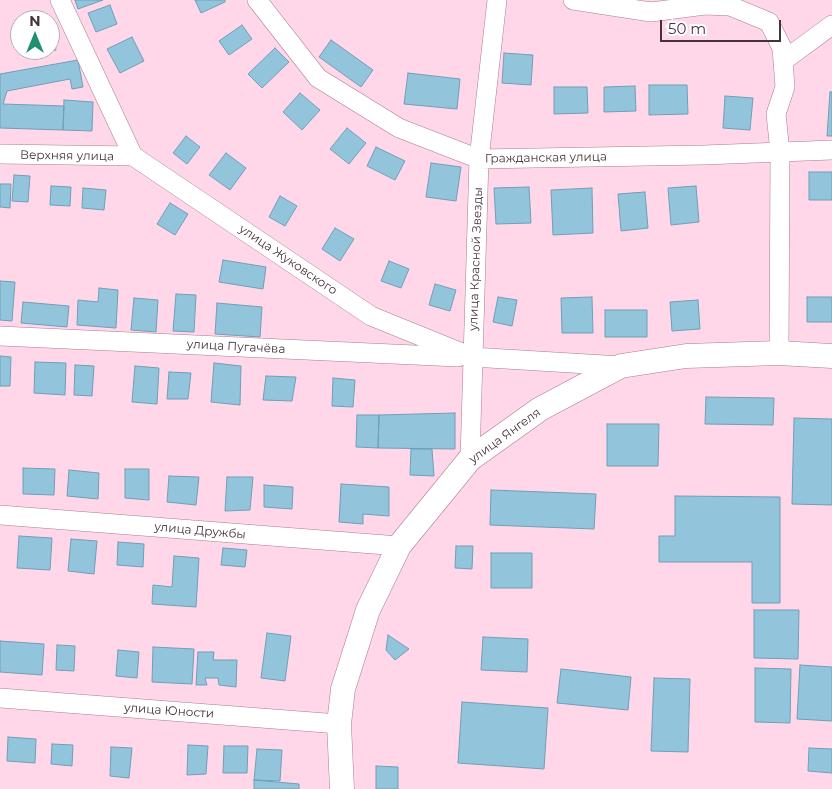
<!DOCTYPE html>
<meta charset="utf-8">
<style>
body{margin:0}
#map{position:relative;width:832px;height:789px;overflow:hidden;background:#ffd7e9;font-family:Montserrat,sans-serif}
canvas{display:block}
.north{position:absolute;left:10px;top:10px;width:50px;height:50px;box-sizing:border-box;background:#fff;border:1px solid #b5adb1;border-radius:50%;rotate:0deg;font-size:14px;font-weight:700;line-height:20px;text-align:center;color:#45323b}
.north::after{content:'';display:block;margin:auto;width:18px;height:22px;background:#1e8f71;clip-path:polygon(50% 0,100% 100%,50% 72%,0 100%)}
.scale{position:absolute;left:660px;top:20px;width:121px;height:22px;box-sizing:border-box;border:2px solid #45323b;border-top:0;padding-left:6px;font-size:15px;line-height:18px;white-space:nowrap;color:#45323b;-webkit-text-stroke:4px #fff;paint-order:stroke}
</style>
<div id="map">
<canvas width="832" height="789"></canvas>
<div class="north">N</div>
<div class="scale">50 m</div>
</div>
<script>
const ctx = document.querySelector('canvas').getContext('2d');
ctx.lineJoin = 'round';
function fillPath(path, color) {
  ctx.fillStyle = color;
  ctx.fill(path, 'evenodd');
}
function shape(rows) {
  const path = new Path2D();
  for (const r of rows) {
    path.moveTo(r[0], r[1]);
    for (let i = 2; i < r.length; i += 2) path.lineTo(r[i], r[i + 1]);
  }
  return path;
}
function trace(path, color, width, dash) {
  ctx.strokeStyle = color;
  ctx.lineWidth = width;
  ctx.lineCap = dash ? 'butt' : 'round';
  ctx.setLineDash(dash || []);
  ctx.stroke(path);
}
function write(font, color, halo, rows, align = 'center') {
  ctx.font = font + ' Montserrat,sans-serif';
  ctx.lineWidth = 4.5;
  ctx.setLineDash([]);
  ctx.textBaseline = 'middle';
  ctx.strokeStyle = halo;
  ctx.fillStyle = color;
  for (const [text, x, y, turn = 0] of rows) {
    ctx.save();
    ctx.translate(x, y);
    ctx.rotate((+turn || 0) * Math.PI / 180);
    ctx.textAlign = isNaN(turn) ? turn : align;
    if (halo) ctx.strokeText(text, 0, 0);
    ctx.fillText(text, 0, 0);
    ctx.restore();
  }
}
const building = shape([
 [75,0,103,0,78,9,75,0],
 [195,0,225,0,225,2,201,13,195,0],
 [110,5,117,24,96,32,88,13,110,5],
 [242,25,252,39,229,55,219,41,242,25],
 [50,29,52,29,56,50,30,55,29,50,50,50,50,29],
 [132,37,144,61,120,73,107,49,132,37],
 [331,40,373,70,361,87,319,57,331,40],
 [275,48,289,62,262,88,248,74,275,48],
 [504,53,533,55,531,85,502,83,504,53],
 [78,60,83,87,72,89,70,79,7,91,3,104,64,106,63,130,0,128,0,74,78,60],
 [408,73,460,79,457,109,404,104,408,73],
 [649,85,687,85,688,114,649,115,649,85],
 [635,86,636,111,604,112,604,87,635,86],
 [554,87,587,87,588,113,554,114,554,87],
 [830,92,832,92,832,136,827,136,830,92],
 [300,93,320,110,302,130,283,112,300,93],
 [725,96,753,98,750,130,723,128,725,96],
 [64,100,93,102,92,131,63,130,64,100],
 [347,128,366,143,349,164,330,149,347,128],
 [186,136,200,147,187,164,173,153,186,136],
 [376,147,405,161,395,180,367,166,376,147],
 [226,153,246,168,230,190,209,175,226,153],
 [431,163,461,167,456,201,426,197,431,163],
 [809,172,832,172,832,200,809,200,809,172],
 [14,175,30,176,28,202,12,201,14,175],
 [0,184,11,184,10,208,0,207,0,184],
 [51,186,71,187,70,206,50,205,51,186],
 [696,186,699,222,671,225,668,188,696,186],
 [529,187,531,223,496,224,494,188,529,187],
 [83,188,106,190,104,210,82,208,83,188],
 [592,188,593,233,553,235,551,190,592,188],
 [645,192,648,228,621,231,618,194,645,192],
 [280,196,297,206,285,226,269,217,280,196],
 [170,203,188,214,175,235,157,224,170,203],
 [335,228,354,239,340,261,322,249,335,228],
 [223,260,266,267,263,289,219,282,223,260],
 [389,261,409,269,401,288,381,281,389,261],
 [0,281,15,282,12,321,0,320,0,281],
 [435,284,456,290,450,311,429,305,435,284],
 [99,288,118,290,116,328,77,325,78,300,98,302,99,288],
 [176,294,196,295,194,332,173,331,176,294],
 [498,297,517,300,512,326,493,322,498,297],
 [592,297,593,333,562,333,561,298,592,297],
 [807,297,832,297,832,322,807,322,807,297],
 [134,298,158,300,156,332,131,330,134,298],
 [698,300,700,329,672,331,670,302,698,300],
 [23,302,69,306,67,327,21,323,23,302],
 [217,303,262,307,260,337,215,334,217,303],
 [605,310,647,310,647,337,605,337,605,310],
 [0,356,11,357,10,386,0,386,0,356],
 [35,362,66,363,65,395,34,393,35,362],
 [214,363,241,366,240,405,211,402,214,363],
 [75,365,94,366,92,396,74,395,75,365],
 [135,366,159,368,157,404,132,402,135,366],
 [169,372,191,373,188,399,167,399,169,372],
 [266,376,296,377,292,401,263,400,266,376],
 [333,378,355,380,353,407,332,406,333,378],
 [706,397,774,398,773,425,705,424,706,397],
 [455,413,455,449,378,448,379,415,455,413],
 [357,415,379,415,378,448,356,447,357,415],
 [794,418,832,419,832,505,792,504,794,418],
 [607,424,659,424,658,466,607,466,607,424],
 [411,449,432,449,434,476,410,475,411,449],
 [23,468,55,469,54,495,23,494,23,468],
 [125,469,149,469,149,500,125,498,125,469],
 [69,470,99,473,98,499,67,496,69,470],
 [169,476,199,477,196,505,167,502,169,476],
 [227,477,253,477,250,510,225,511,227,477],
 [341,484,389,487,389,516,363,514,363,524,339,522,341,484],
 [264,485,293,487,292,509,264,507,264,485],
 [491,490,596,494,594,529,490,525,491,490],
 [675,496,780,497,780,603,752,603,752,562,659,562,659,536,675,536,675,496],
 [19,536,52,538,50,570,17,568,19,536],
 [71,539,97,541,94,574,68,571,71,539],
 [118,542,144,544,143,567,117,565,118,542],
 [456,546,473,546,472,569,455,568,456,546],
 [223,548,247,550,245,567,221,565,223,548],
 [491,553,532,553,532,588,491,588,491,553],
 [174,556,199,558,196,607,152,604,153,585,172,587,174,556],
 [754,610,799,610,798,659,754,658,754,610],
 [267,633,291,636,285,681,261,678,267,633],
 [388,635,409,649,395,660,386,650,388,635],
 [483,637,528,639,527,672,481,670,483,637],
 [0,641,44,644,42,675,0,672,0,641],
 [57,645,75,646,74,671,56,670,57,645],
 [153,647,194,649,192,684,152,682,153,647],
 [118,650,139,652,137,678,116,676,118,650],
 [198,652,214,652,213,660,237,660,236,687,219,685,218,678,205,678,207,685,196,685,198,652],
 [800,665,832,667,832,721,797,719,800,665],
 [755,668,791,669,790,723,755,722,755,668],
 [561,669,631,677,628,710,557,703,561,669],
 [654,678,690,679,688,752,651,751,654,678],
 [462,702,548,708,544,769,458,763,462,702],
 [8,737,36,739,35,763,7,761,8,737],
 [52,744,73,745,72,766,51,764,52,744],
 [188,745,208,746,206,774,187,775,188,745],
 [224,746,248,746,247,773,223,773,224,746],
 [111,747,132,748,129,778,110,776,111,747],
 [809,748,832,749,832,773,808,771,809,748],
 [257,749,282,750,280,781,254,780,257,749],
 [376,766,398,767,398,789,376,789,376,766],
 [254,780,299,784,299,789,254,789,254,780]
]);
const minor = shape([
 [60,0,133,156,371,316,472,357,621,366],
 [257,0,318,78,399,128,479,159,704,155,832,150],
 [573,0,651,12,705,5,730,6,769,22,782,48,785,87,776,114,780,152,779,353],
 [783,61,832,25],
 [0,154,133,156],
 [0,336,458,357],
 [470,459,479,159,497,0],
 [0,515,399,546],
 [0,698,339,724]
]);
const tertiary = shape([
 [342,789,339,724,343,689,368,610,399,546,470,459,540,409,621,366,686,356,779,353,832,356]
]);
const streetNames = [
 ["Верхняя улица",67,156,1],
 ["Гражданская улица",546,158,-1],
 ["улица Красной Звезды",476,259,-88],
 ["улица Жуковского",288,260,34],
 ["улица Пугачёва",236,347,3],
 ["улица Янгеля",505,436,-36],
 ["улица Дружбы",200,531,5],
 ["улица Юности",169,711,4]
];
fillPath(building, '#92c4dc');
trace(building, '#6f9fb6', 1);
trace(minor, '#a97c91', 20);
trace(tertiary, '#a97c91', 25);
trace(minor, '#fff', 19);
trace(tertiary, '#fff', 24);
write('12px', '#45323b', '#fff', streetNames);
</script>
